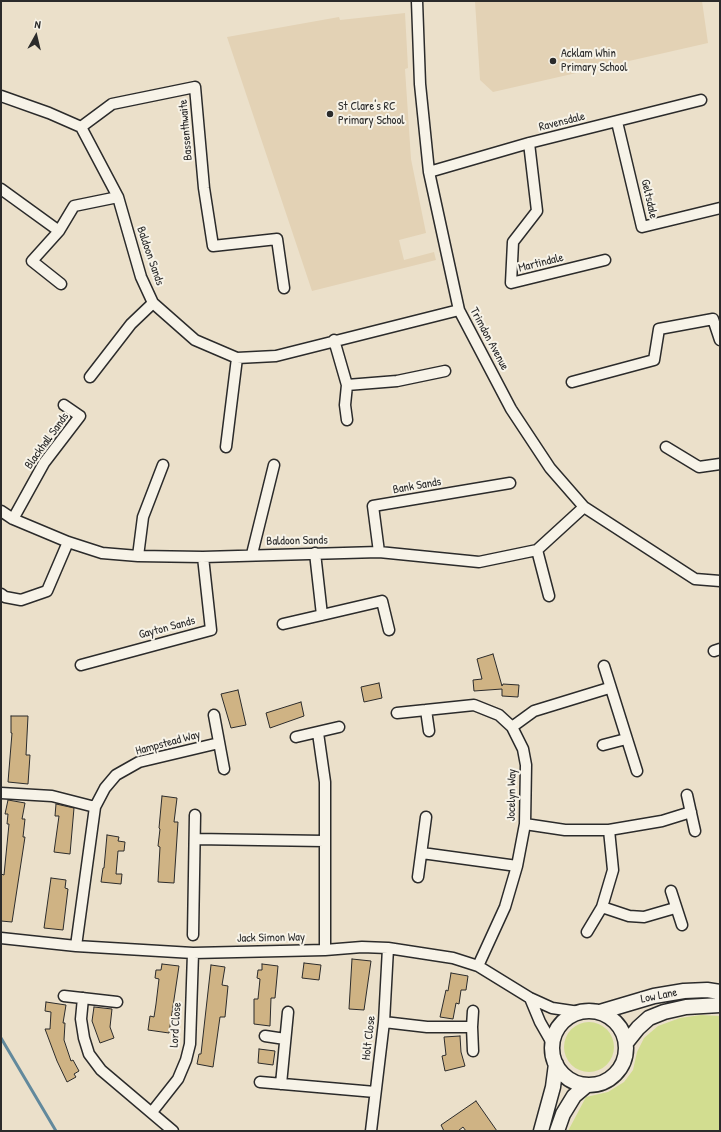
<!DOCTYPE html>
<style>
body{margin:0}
#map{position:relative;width:721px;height:1132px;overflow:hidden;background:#ebe0ca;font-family:"Patrick Hand",sans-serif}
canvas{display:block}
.frame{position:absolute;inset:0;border:2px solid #2b2b2b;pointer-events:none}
.north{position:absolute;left:16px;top:16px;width:40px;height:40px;-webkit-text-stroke:3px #f7f3e8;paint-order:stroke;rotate:8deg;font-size:11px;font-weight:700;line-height:16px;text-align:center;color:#2b2b2b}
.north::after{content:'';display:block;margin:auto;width:14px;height:18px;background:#2b2b2b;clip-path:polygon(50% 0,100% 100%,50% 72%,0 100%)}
</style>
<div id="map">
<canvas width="721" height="1132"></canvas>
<div class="frame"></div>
<div class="north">N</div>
</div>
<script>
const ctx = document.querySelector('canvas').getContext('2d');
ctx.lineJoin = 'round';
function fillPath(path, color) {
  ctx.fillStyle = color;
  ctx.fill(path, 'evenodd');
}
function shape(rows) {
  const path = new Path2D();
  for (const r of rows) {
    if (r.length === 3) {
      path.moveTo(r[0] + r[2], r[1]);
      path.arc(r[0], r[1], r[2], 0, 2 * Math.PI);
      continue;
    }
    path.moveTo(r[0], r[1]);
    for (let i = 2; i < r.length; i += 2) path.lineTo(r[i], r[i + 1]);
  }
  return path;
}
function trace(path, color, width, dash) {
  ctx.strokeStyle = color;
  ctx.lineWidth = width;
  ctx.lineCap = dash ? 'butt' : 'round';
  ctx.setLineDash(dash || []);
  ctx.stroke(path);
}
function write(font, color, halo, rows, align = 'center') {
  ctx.font = font + ' "Patrick Hand",sans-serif';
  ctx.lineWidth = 4;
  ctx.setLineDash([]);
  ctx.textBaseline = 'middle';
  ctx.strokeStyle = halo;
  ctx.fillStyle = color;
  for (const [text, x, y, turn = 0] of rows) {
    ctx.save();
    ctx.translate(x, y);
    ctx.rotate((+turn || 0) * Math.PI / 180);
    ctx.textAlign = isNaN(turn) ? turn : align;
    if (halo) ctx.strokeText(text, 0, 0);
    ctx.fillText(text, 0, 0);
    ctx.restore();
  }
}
const built = shape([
 [475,1,702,1,708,43,493,92,480,80],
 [405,13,408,68,405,69,411,159,426,233,399,240,404,260,434,252,436,260,312,291,227,37,339,17,340,20]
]);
const green = shape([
 [701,1015,720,1016,720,1131,568,1131,586,1097,608,1092,624,1082,633,1070,637,1052,644,1038,658,1026,680,1018],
 [589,1047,25]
]);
const stream = shape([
 [1,1038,56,1131]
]);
const building = shape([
 [493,654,502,686,503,684,519,685,518,697,502,696,502,689,474,691,473,680,482,679,477,659,493,654],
 [379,683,382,698,364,702,361,687,379,683],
 [238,690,246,725,231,728,221,694,238,690],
 [301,702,304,716,270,728,266,713,301,702],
 [11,716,28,716,26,755,30,755,28,784,8,782,12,733,11,733,11,716],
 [162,796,177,798,174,822,178,822,174,883,158,882,160,847,158,846,160,829,159,828,162,796],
 [8,800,25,803,22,819,25,819,23,837,25,837,12,922,1,921,1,874,4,875,9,824,7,824,8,814,5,814,8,800],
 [56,804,74,808,70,854,54,852,59,816,55,816,56,804],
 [107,835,119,837,118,841,125,842,124,851,118,851,116,874,122,874,121,884,101,882,103,868,104,868,107,835],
 [51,878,66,880,65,888,68,889,63,930,44,928,51,878],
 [352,959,371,961,364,1010,349,1009,352,959],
 [304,963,321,965,319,980,302,978,304,963],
 [162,964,179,966,169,1033,148,1030,150,1016,154,1017,156,1004,159,979,155,978,156,970,161,970,162,964],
 [262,964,278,966,275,998,271,998,270,1026,254,1024,254,999,258,999,260,979,257,978,258,970,262,970,262,964],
 [211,965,225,967,222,985,228,986,225,1017,220,1017,213,1067,197,1064,199,1054,201,1054,211,965],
 [451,973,468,976,466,990,461,990,459,1004,456,1003,453,1019,440,1017,446,990,448,991,451,973],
 [46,1002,66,1005,63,1023,65,1023,64,1040,71,1061,73,1060,79,1071,74,1074,76,1077,67,1082,57,1061,45,1029,50,1029,51,1012,45,1011,46,1002],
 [94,1007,112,1009,110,1027,114,1038,100,1043,92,1021,94,1007],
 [460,1036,461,1052,465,1066,445,1071,442,1056,446,1055,444,1037,460,1036],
 [259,1049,275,1051,273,1065,258,1063,259,1049],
 [476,1101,497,1131,466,1131,463,1127,458,1131,444,1131,441,1125,476,1101]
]);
const minor = shape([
 [417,1,420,84,429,172,459,310,511,409,550,468,584,507,695,579,720,581],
 [1,96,49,113,81,127,118,197,141,277,153,303,195,340,237,358,276,356,459,310],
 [617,122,642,227,720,208],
 [81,127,112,104,195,87,204,188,213,246,277,239,284,288],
 [529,143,537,211,513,242,511,283,605,260],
 [429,172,529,143,701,100],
 [1,189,59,231,74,206,118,197],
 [59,231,32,261,61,284],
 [334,340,347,385,397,381,445,371],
 [90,377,131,324,153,303],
 [572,382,654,360,659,329,713,319,720,340],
 [347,385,345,405,347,420],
 [226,447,237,358],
 [666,447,699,467,720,464],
 [1,511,13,519,68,542,102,553,138,556,203,557,379,552,479,562,537,550,584,507],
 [13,519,44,463,80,416,64,405],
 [537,550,549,596],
 [379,552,373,506,510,483],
 [315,553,322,615,382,601,389,630],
 [252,554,274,465],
 [138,556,143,517,163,465],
 [1,594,5,597,21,600,47,591,68,542],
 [283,624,322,615],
 [714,651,720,649],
 [81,665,211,630,203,557],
 [604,666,637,771],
 [426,710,429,731],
 [397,713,474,705,499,715,512,727,523,749,526,765,525,824,517,866,505,907,478,966],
 [214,715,224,769],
 [512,727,534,711,609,688],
 [318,733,325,782,325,950],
 [296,737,339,727],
 [603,745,626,739],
 [1,793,52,796,95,807],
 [687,795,695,831],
 [525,824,565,830,609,830,662,821,691,812],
 [195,839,324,841],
 [422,853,517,866],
 [418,877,426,817],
 [671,891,682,925],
 [602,907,629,916,644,917,675,908],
 [587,932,602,907,613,870,609,830],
 [193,935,195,815],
 [1,938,76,946,193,953,325,950,362,947,388,948,453,958,478,966,530,998,552,1008,579,1012],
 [76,946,95,807,105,788,116,775,139,762,219,743],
 [64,996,117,1002],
 [83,998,81,1019,84,1038,89,1054,101,1070,173,1131],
 [530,998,540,1022,552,1043],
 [473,1011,472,1027,473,1051],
 [384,1022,427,1027,472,1027],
 [265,1036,285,1039],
 [260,1082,375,1092],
 [281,1084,288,1012],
 [152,1112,178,1079,186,1060,190,1044,193,953],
 [371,1131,384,1022,388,948]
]);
const secondary = shape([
 [589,1048,37],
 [600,1012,654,996,684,991,707,990,720,992],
 [626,1043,638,1028,649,1018,664,1012,686,1007,720,1005],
 [541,1131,553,1087,556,1064],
 [557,1131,563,1114,574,1096,587,1085]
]);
const markers = [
 [553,61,4,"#2b2b2b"],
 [330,114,4,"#2b2b2b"]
];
const poiNames = [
 ["Acklam Whin",561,54],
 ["Primary School",561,68],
 ["St Clare's RC",338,107],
 ["Primary School",338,121]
];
const streetNames = [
 ["Ravensdale",562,122,-14],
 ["Bassenthwaite",186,130,-95],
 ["Geltsdale",649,199,77],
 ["Baldoon Sands",150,256,71],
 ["Martindale",541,263,-14],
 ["Trimdon Avenue",489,339,62],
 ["Blackhall Sands",47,441,-54],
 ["Bank Sands",417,486,-10],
 ["Baldoon Sands",297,541,-1],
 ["Gayton Sands",167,628,-15],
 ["Hampstead Way",168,743,-15],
 ["Jocelyn Way",512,795,-89],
 ["Jack Simon Way",271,938,-1],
 ["Low Lane",659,996,-11],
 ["Lord Close",176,1025,-86],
 ["Holt Close",369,1038,-83]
];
fillPath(built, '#e3d2b5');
fillPath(green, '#d2dd90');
trace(stream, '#62899c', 3);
fillPath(building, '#cfb384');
trace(building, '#2b2b2b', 1);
trace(minor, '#2b2b2b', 13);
trace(secondary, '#2b2b2b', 17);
trace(minor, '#f7f3e8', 10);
trace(secondary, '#f7f3e8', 14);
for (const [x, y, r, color] of markers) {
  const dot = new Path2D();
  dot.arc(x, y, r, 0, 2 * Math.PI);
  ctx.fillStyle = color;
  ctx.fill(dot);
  trace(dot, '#f7f3e8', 1.5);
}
write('12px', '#2b2b2b', '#f7f3e8', poiNames, 'left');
write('12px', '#2b2b2b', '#f7f3e8', streetNames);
</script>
